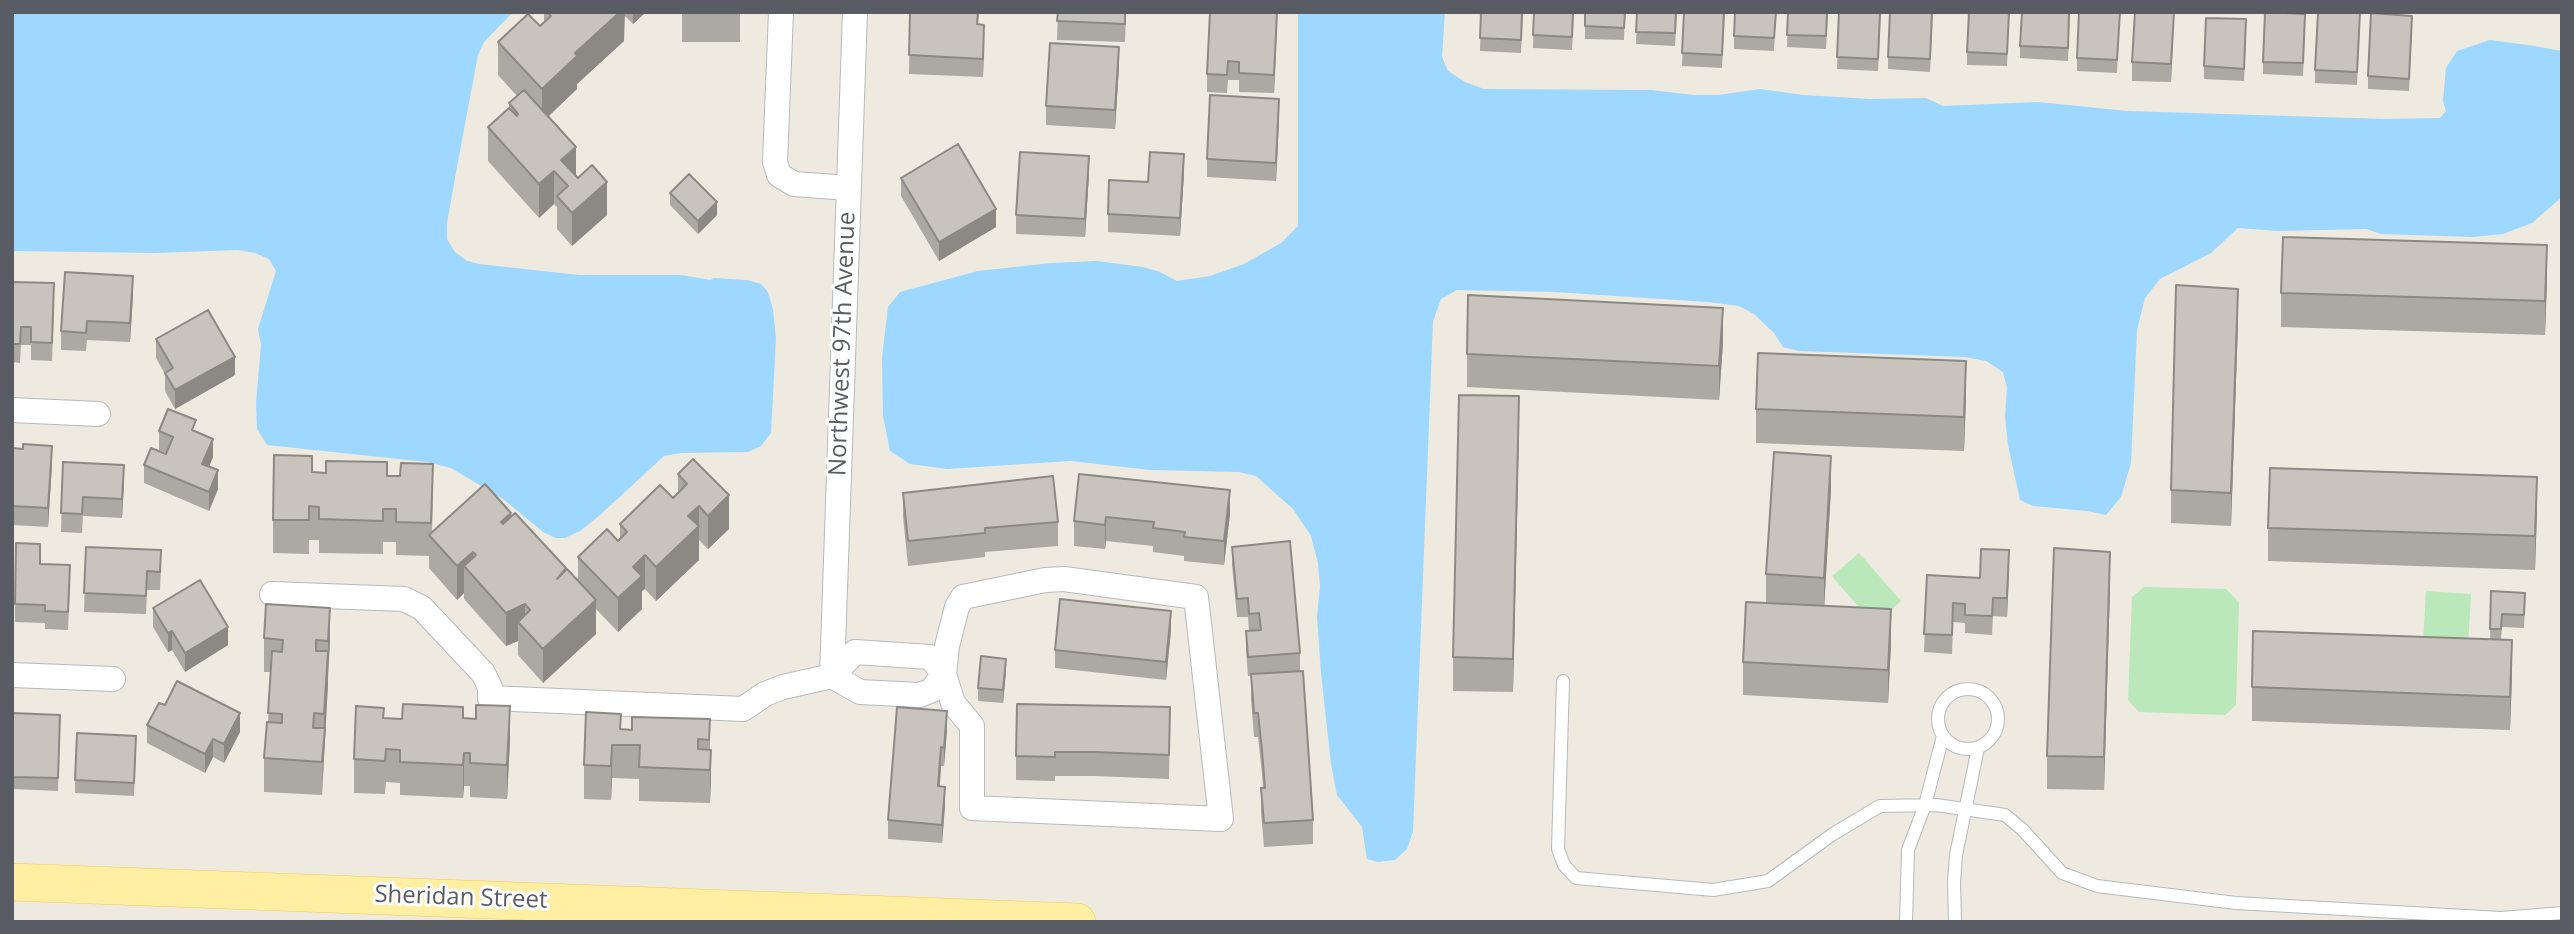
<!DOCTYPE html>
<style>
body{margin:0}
#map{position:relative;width:2574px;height:934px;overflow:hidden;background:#eeeae0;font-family:"Open Sans",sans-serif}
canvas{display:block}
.frame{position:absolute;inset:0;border:14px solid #595d63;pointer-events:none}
</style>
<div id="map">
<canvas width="2574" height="934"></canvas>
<div class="frame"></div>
</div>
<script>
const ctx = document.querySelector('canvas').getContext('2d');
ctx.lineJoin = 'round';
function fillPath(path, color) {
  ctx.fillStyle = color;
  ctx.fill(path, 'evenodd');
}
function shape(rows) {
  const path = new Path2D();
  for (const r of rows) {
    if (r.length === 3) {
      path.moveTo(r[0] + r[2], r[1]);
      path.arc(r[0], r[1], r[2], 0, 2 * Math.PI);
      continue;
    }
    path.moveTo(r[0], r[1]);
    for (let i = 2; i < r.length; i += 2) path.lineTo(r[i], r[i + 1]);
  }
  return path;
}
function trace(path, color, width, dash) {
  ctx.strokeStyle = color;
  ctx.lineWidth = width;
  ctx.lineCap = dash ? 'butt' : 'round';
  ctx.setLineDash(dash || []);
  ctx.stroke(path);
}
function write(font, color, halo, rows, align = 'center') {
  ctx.font = font + ' "Open Sans",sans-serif';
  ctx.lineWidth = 6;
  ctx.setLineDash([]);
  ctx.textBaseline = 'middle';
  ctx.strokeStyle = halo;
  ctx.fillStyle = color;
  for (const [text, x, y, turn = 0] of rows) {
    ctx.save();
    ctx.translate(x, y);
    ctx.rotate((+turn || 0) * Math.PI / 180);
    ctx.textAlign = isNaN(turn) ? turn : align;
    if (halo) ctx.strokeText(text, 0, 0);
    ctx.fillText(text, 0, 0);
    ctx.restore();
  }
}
const green = shape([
 [1859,553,1901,601,1874,625,1832,576],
 [2144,587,2226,589,2239,602,2236,705,2225,715,2139,712,2128,700,2132,597],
 [2426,591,2471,594,2468,647,2423,644]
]);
const water = shape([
 [12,12,513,12,484,42,478,55,457,167,447,223,447,239,455,252,467,261,479,264,579,275,682,275,710,280,714,278,747,280,761,284,768,292,773,310,776,338,771,433,761,446,748,452,681,453,664,456,600,515,580,531,565,538,556,538,543,532,503,499,451,468,427,462,267,445,257,429,256,402,261,345,258,329,276,271,269,259,255,253,238,250,155,253,12,251],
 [1298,12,1445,12,1442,57,1448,71,1465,82,1484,89,1651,90,1694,95,1718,95,1760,89,1803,95,1871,99,1926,98,1943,106,2038,102,2128,111,2385,119,2440,118,2446,111,2443,101,2446,68,2457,51,2490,40,2528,45,2562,51,2562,197,2532,223,2503,234,2473,237,2381,234,2366,229,2277,231,2238,228,2211,253,2160,279,2145,298,2137,330,2131,463,2121,497,2106,515,2087,511,2033,506,2020,500,2008,445,2005,417,2007,387,2003,372,1986,361,1965,357,1799,351,1783,347,1774,333,1754,314,1739,306,1708,302,1554,292,1457,290,1441,299,1433,321,1413,832,1407,849,1395,860,1378,862,1367,859,1362,827,1337,795,1331,764,1321,673,1317,617,1320,586,1318,563,1311,536,1293,509,1256,476,1239,472,1150,470,1071,461,947,469,910,464,890,451,883,416,882,357,888,307,900,292,978,271,1051,263,1097,261,1143,267,1160,272,1177,281,1210,276,1244,264,1281,243,1298,226]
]);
const lane = shape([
 [1563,681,1558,849,1564,865,1576,878,1713,890,1768,881,1833,834,1880,806,1936,805,2005,815,2023,830,2062,873,2097,886,2236,903,2501,918,2562,913],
 [1968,719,30],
 [1906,922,1908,850,1925,805,1943,736],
 [1955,922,1954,882,1956,855,1978,748]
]);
const street = shape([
 [781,12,775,162,779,175,794,184,848,188],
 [12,410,98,414],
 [1064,579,1196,597,1221,819,972,808,972,726,953,703,944,674,947,646,957,607,963,597,1045,580,1064,579],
 [272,594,404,599,422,608,483,673,490,687,490,698,743,709,765,694,783,687,832,676],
 [855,652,930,657,944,674,932,690,920,695,860,692,832,676,855,652],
 [12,675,113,679],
 [832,676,855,12]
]);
const primary = shape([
 [12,882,1077,922]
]);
const wall = shape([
 [544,12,646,12,633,24,624,15,624,41,577,84,577,89,548,117,576,176,607,215,572,246,557,229,557,207,554,204,539,218,488,161,488,127,509,108,509,103,517,96,498,75,498,42,540,26,544,22],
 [682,12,740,12,740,42,682,42],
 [910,12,979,12,978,24,984,43,983,77,909,74],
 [1058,12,1126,12,1125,42,1057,40],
 [1481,12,1523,12,1521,53,1480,51],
 [1534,12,1574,12,1572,50,1533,48],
 [1585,12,1625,12,1624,40,1585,39],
 [1637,12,1677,12,1675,46,1636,44],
 [1684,12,1725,12,1722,68,1682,66],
 [1776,12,1774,51,1734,49,1734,36],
 [1788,12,1828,12,1826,49,1787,47],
 [1839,12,1881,12,1878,71,1837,69],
 [1933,12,1930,72,1888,69,1888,57],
 [2009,12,2007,66,1967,65,1967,52],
 [2070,12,2068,61,2020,58,2020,46],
 [2120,12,2117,73,2077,71,2077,58],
 [2174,12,2171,82,2132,81,2132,62],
 [2360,22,2357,85,2315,83,2315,70],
 [1277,23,1274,93,1239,92,1239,80,1228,80,1227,93,1207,92,1207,74],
 [2305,27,2303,76,2263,74,2263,62],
 [2412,28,2409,91,2368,89,2368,76],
 [2246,32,2244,81,2204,79,2204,66],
 [1119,66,1115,129,1046,125,1046,106],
 [1279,118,1276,181,1207,177,1207,159],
 [1184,173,1180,236,1108,232,1108,214,1148,182],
 [1089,174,1085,237,1016,234,1016,215],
 [901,178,996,227,939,261,901,196],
 [670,193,717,215,698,234,670,205],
 [2547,279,2545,335,2281,327,2281,293],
 [13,282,54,302,52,361,31,360,31,345,21,345,20,363,12,362],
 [133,295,130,342,87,340,86,351,61,350,61,331],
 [2238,322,2231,526,2171,523,2171,490],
 [156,339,235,375,175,409,165,391,165,374,156,358],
 [1723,342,1719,400,1467,387,1467,354],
 [1966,395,1964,451,1756,443,1756,409],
 [1519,429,1513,692,1453,691,1453,657],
 [159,431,196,431,213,457,209,467,218,489,209,511,144,483,144,465,166,454,167,453,159,450],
 [12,448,23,449,52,464,48,527,12,525],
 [63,462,124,483,122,518,83,516,82,533,61,532],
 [312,472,387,476,433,497,432,532,511,517,578,580,578,557,618,541,620,540,620,524,673,498,678,493,678,474,729,529,708,549,699,540,699,560,656,601,645,589,642,591,642,609,618,632,596,609,596,634,543,683,518,655,518,641,506,646,464,599,464,593,457,600,429,568,429,556,396,555,396,542,383,542,383,554,319,553,319,540,309,540,309,554,273,553,273,520],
 [1079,474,1230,514,1224,565,1184,561,1184,556,1153,552,1153,546,1106,541,1105,549,1074,546,1074,521],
 [1831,489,1824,606,1891,643,1888,703,1743,695,1743,662,1766,603,1766,574],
 [903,493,1058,522,1058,546,985,552,985,557,908,566,903,517],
 [2537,510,2535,570,2268,561,2268,528],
 [86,547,161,568,160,590,147,590,146,614,84,612],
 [1232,547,1300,653,1300,671,1313,820,1313,844,1264,847,1261,812,1261,788,1263,788,1262,774,1258,737,1254,737,1251,699,1251,676,1248,676,1246,650,1246,631,1249,631,1248,617,1237,617,1232,565],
 [40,564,70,584,68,630,45,629,45,623,15,622,15,604],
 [2009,568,2007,617,1993,616,1992,635,1965,633,1965,623,1953,622,1952,654,1924,652,1927,575,1980,578],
 [2110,586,2104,790,2047,789,2047,756],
 [2491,591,2525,605,2524,628,2502,627,2501,640,2512,674,2510,730,2252,721,2252,687,2490,640],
 [153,608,228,645,185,672,172,650,168,652,153,627],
 [1171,630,1166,680,1055,668,1055,650],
 [264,638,330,641,322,795,264,792,264,758,268,722,271,672,264,672],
 [1006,671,1003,703,978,701,978,688],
 [1170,707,1169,779,1094,776,1055,776,1055,781,1016,780,1016,756],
 [12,713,60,715,58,791,12,789],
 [384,718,402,719,463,718,510,740,507,799,470,797,470,786,464,786,463,798,400,795,400,783,386,782,385,794,354,793,354,759],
 [710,719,710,803,639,801,639,779,612,778,611,800,584,799,584,765,621,729,632,730],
 [147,725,240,732,224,763,213,757,205,773,147,743],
 [947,730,944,766,941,766,940,786,945,805,942,843,888,839,888,820],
 [136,749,134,796,75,793,75,780]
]);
const shadedWall = shape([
 [611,12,625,12,624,41,577,84,577,89,542,122,542,89],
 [633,12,646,12,633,24],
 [1277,12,1277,23,1274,93,1274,75],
 [2174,12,2171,82,2171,64],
 [984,25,984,43,983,77,983,59],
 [1119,47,1119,66,1115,129,1115,110],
 [1279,99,1279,118,1276,181,1276,163],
 [576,147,576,181,561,160],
 [1184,154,1184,173,1180,236,1180,218],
 [1089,156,1089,174,1085,237,1085,219],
 [554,171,554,204,539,218,539,184],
 [607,182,607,215,572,246,572,213],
 [717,202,717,215,698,234,698,221],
 [996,209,996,227,939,261,939,242],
 [2547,245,2547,279,2545,335,2545,301],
 [133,276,133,295,130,342,130,323],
 [2238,289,2238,322,2231,526,2231,493],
 [1723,308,1723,342,1719,400,1719,366],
 [235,357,235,375,175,409,175,390],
 [1966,361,1966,395,1964,451,1964,417],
 [1519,396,1519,429,1513,692,1513,659],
 [213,439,213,457,202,483,202,464],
 [52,446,52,464,48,527,48,508],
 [1831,456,1831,489,1824,611,1824,578],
 [124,465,124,483,122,518,122,499],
 [218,470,218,489,209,511,209,492],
 [2537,477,2537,510,2535,570,2535,536],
 [1230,490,1230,514,1224,565,1224,541],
 [729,495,729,529,708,549,708,516],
 [699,506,699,560,656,601,656,567,688,516],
 [511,513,511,546,501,522],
 [1106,517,1106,541,1105,549,1105,525],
 [2009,550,2009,568,2007,617,2007,598],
 [473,552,473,576,464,566,464,593,457,600,457,566],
 [2110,552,2110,586,2104,790,2104,757],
 [645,555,645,589,642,591,642,609,618,632,618,598,633,567],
 [596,600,596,634,543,683,543,649],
 [525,604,525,630,518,622,518,641,506,646,506,613],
 [330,608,330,641,328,674,328,641],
 [1891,609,1891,643,1888,703,1888,670],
 [1171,611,1171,630,1166,680,1166,662],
 [228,627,228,645,185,672,185,653],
 [172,631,172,650,168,652,168,633],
 [2512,640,2512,674,2510,730,2510,697],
 [328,651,328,685,322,795,324,714],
 [1006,659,1006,671,1003,703,1003,690],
 [510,706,510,740,507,799,507,765],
 [947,711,947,730,944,766,944,748],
 [240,713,240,732,224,763,224,744],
 [213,739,213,757,205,773,205,754],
 [612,745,612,778,611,800,611,766],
 [941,747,941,766,938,805,938,786],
 [711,750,711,783,710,803,710,770],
 [464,753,464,786,463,798,463,765],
 [945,787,945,805,942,843,942,825]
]);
const building = shape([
 [548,12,620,12,575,53,577,56,542,89,498,42,528,14,540,26,551,16,548,12],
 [910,12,978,12,977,24,984,25,983,59,909,55,910,12],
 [1058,12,1125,12,1125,24,1057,21,1058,12],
 [1210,12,1277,12,1274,75,1239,73,1239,62,1228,61,1227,75,1207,74,1210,12],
 [1481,12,1522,12,1521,40,1480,38,1481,12],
 [1534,12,1573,12,1572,37,1533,35,1534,12],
 [1585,12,1625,12,1624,28,1585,26,1585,12],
 [1637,12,1676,12,1675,33,1636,32,1637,12],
 [1684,12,1724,12,1722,55,1682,53,1684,12],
 [1735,12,1776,12,1774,38,1734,36,1735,12],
 [1788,12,1827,12,1826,36,1787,35,1788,12],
 [1839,12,1880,12,1878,59,1837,57,1839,12],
 [1890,12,1932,12,1930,59,1888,57,1890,12],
 [1969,12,2009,12,2007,54,1967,52,1969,12],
 [2022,12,2069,12,2068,48,2020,46,2022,12],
 [2079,12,2120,12,2117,60,2077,58,2079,12],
 [2135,12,2174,12,2171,64,2132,62,2135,12],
 [2265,12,2305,14,2303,63,2263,62,2265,12],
 [2318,12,2360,12,2357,72,2315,70,2318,12],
 [2371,13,2412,16,2409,79,2368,76,2371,13],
 [2206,18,2246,19,2244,69,2204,66,2206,18],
 [1050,43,1119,47,1115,110,1046,106,1050,43],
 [524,90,576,147,561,160,578,178,592,165,607,182,572,213,557,196,568,186,554,171,539,184,488,127,509,108,517,116,518,114,509,103,524,90],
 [1210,95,1279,99,1276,163,1207,159,1210,95],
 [958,144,996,209,939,242,901,178,958,144],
 [1020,152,1089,156,1085,219,1016,215,1020,152],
 [1150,152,1184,154,1180,218,1108,214,1109,180,1148,182,1150,152],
 [689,174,717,202,698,221,670,193,689,174],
 [2283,237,2547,245,2545,301,2281,293,2283,237],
 [65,272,133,276,130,323,87,321,86,333,61,331,65,272],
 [13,282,54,283,52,343,31,342,31,327,21,327,20,344,12,344,13,282],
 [2176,285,2238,289,2231,493,2171,490,2176,285],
 [1468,295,1723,308,1719,366,1467,354,1468,295],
 [208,310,235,357,175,390,165,373,173,368,156,339,208,310],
 [1758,353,1966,361,1964,417,1756,409,1758,353],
 [1459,395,1519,396,1513,659,1453,657,1459,395],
 [168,409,196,420,192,430,213,439,202,464,218,470,209,492,144,465,151,448,166,454,173,437,159,431,168,409],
 [23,444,52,446,48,508,12,506,12,448,23,449,23,444],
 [1774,452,1831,456,1824,578,1766,574,1774,452],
 [274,455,312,456,312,472,326,473,326,461,387,462,387,476,400,476,401,463,433,464,431,523,396,522,396,509,383,509,383,521,319,519,319,507,309,506,309,520,273,520,274,455],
 [693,459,729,495,708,516,699,506,688,516,699,526,656,567,645,555,633,567,642,576,618,598,578,557,607,529,618,541,627,532,620,524,660,485,673,498,687,484,678,474,693,459],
 [63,462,124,465,122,499,83,497,82,514,61,513,63,462],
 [2270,468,2537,477,2535,536,2268,528,2270,468],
 [1079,474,1230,490,1224,541,1184,537,1185,532,1153,528,1154,522,1106,517,1105,525,1074,521,1079,474],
 [1053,476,1058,522,985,528,985,533,908,541,903,493,1053,476],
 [485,484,511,513,501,522,503,524,515,513,566,568,557,579,567,569,596,600,543,649,518,622,530,610,525,604,506,613,464,566,476,555,473,552,457,566,429,535,485,484],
 [1290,541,1300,653,1248,657,1246,631,1261,630,1259,613,1249,614,1248,598,1237,599,1232,547,1290,541],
 [16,543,40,544,40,564,70,565,68,612,45,611,45,605,15,604,16,543],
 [86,547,161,550,160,572,147,571,146,596,84,593,86,547],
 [2054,548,2110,552,2104,757,2047,756,2054,548],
 [1981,549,2009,550,2007,598,1993,598,1992,616,1965,615,1965,604,1953,603,1952,635,1924,634,1927,575,1980,578,1981,549],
 [200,580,228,627,185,653,172,631,168,633,153,608,200,580],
 [2491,591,2525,593,2524,615,2502,614,2501,629,2490,629,2491,591],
 [1060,599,1171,611,1166,662,1055,650,1060,599],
 [1746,602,1891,609,1888,670,1743,662,1746,602],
 [266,604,330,608,328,641,316,640,316,651,328,651,324,714,314,713,313,728,325,728,322,762,264,758,267,722,282,723,282,714,268,713,272,651,282,652,283,640,264,638,266,604],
 [2253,631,2512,640,2510,697,2252,687,2253,631],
 [981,656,1006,659,1003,690,978,688,981,656],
 [1303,671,1313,820,1264,823,1261,788,1265,788,1262,750,1258,713,1254,713,1251,674,1303,671],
 [177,681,240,713,224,744,213,739,205,754,147,725,159,703,165,705,177,681],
 [403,704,463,707,463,718,476,719,476,705,510,706,507,765,470,763,470,753,464,753,463,765,400,762,400,750,386,749,385,761,354,759,356,706,384,708,383,718,402,719,403,704],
 [1017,704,1170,707,1169,755,1094,752,1055,752,1055,757,1016,756,1017,704],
 [897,707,947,711,944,748,941,747,938,786,945,787,942,825,888,820,897,707],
 [586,712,621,714,620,729,632,730,632,717,710,719,709,740,698,739,698,749,711,750,710,770,639,767,640,745,612,745,611,766,584,765,586,712],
 [12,713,60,715,58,778,12,777,12,713],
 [77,733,136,736,134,783,75,780,77,733]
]);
const streetNames = [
 ["Northwest 97th Avenue",843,344,-88],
 ["Sheridan Street",461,898,2]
];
fillPath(green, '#bae8ba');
fillPath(water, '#9ed7ff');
trace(lane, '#b6b9be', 14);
trace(street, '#b6b9be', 26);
trace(primary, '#fec849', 38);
trace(lane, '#fff', 12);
trace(street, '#fff', 24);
trace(primary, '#ffefa3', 37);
fillPath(wall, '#aca9a3');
fillPath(shadedWall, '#8c8984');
fillPath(building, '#c8c4bd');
trace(building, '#8c8984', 2);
write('24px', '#595d63', '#fff', streetNames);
</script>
